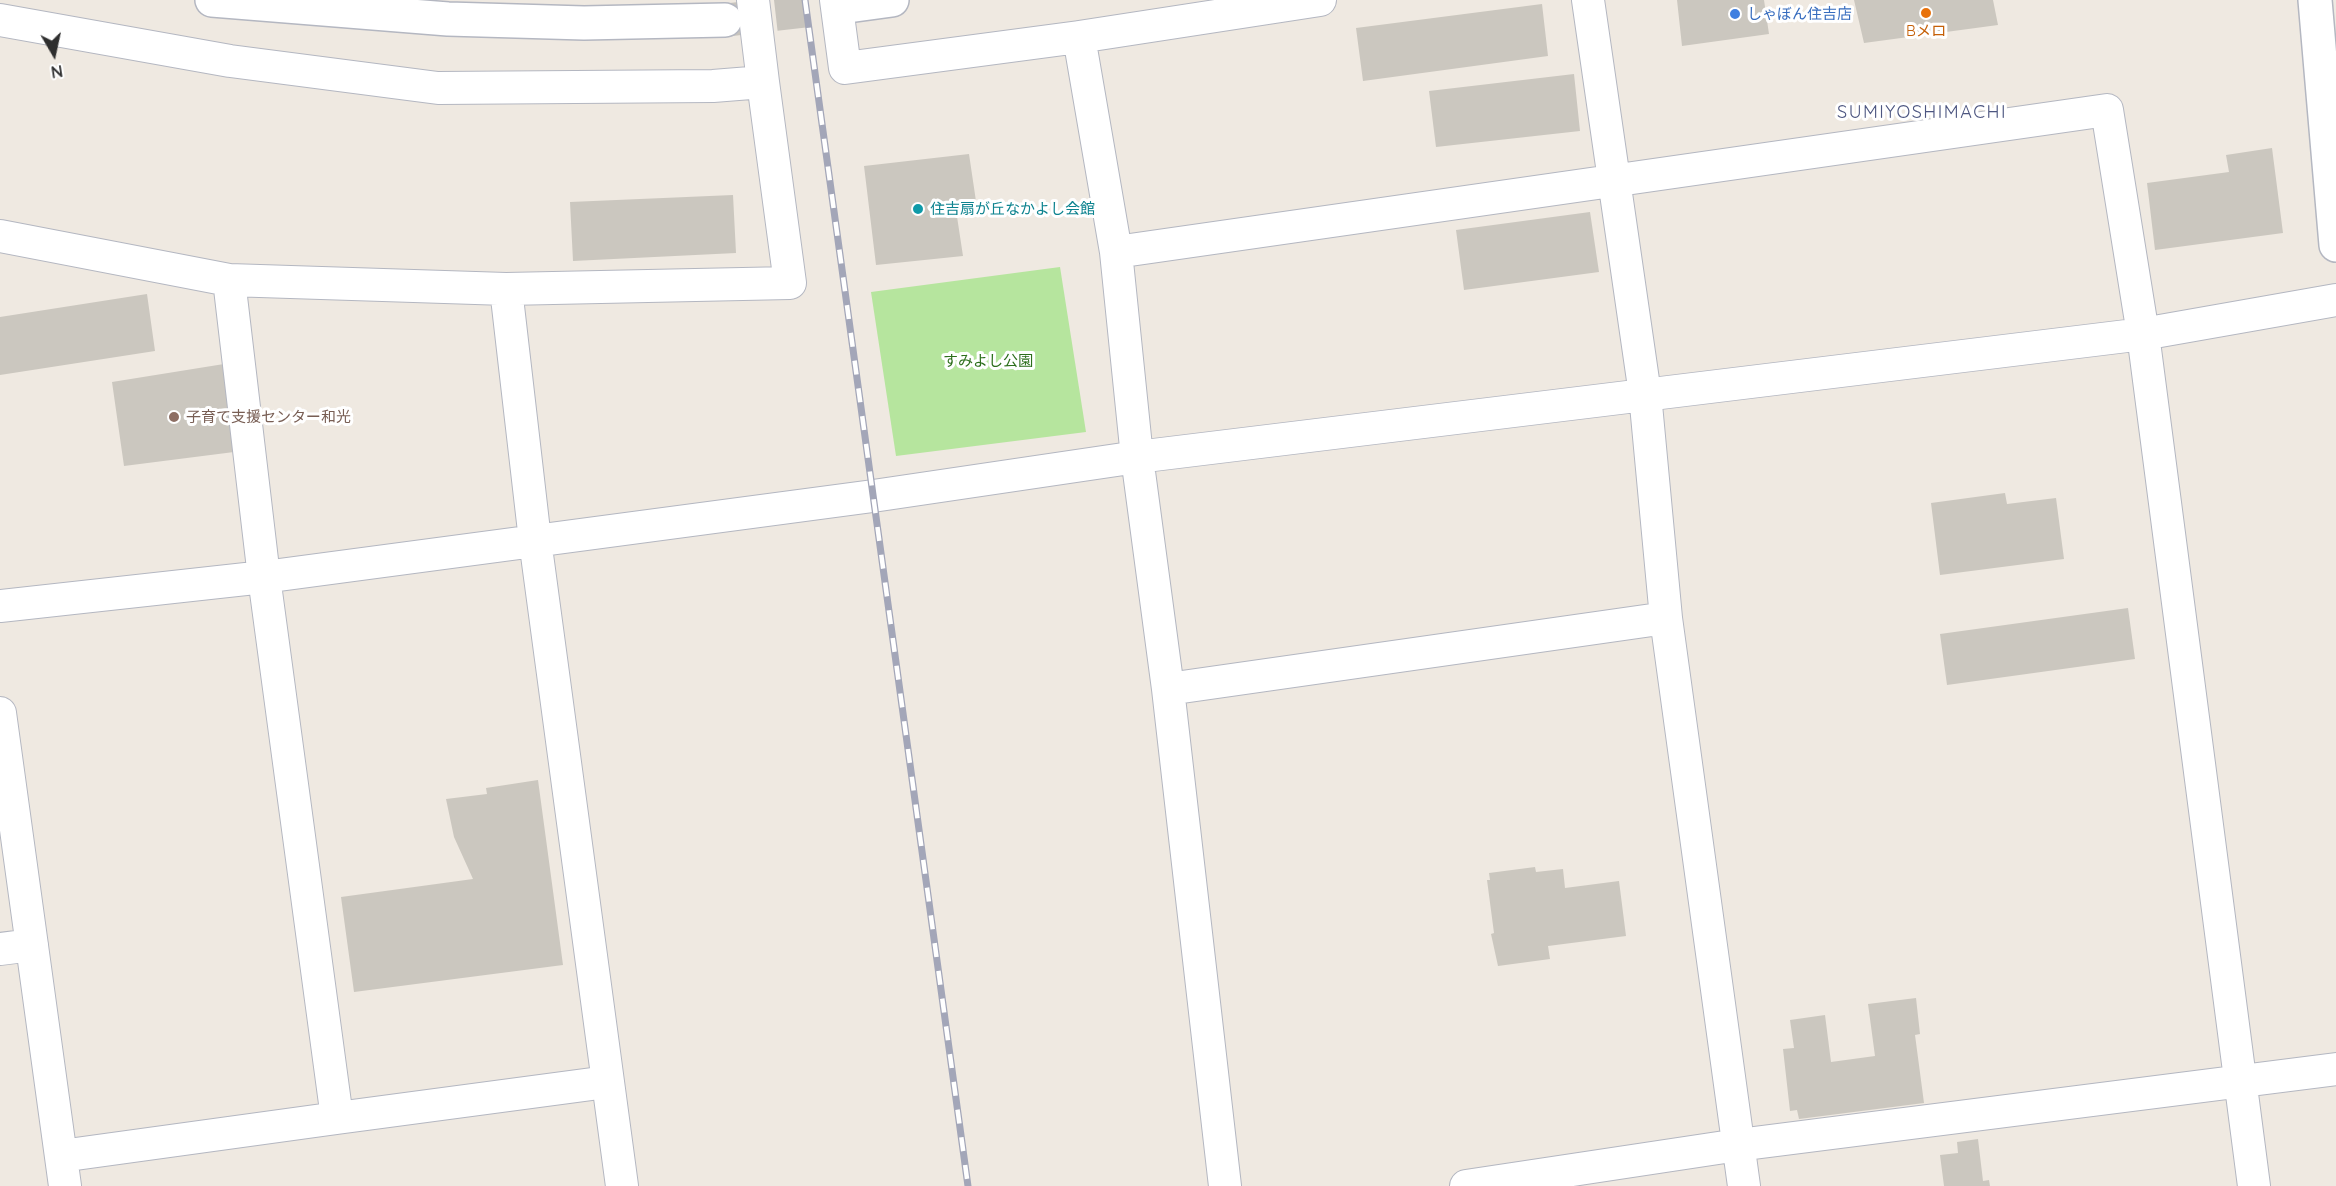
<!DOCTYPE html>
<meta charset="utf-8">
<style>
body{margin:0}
#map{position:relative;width:2336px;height:1186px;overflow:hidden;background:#efe9e1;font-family:Quicksand,sans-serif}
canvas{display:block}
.north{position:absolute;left:24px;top:24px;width:60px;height:60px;-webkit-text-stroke:4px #fff;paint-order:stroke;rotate:171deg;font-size:16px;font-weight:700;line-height:24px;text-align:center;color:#2e2e2e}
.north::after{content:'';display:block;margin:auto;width:21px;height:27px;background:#2e2e2e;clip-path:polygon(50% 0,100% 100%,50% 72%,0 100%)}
</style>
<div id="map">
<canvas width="2336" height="1186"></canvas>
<div class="north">N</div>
</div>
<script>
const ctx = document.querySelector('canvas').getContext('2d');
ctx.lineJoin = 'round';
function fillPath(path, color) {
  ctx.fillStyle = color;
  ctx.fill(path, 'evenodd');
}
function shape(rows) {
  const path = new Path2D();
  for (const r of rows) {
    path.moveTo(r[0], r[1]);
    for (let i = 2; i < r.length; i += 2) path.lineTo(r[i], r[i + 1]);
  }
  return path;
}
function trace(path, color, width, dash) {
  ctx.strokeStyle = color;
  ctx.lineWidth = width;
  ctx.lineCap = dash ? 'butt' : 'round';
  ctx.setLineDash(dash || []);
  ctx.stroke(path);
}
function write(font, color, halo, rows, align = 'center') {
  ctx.font = font + ' Quicksand,"Noto Sans JP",sans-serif';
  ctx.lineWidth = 6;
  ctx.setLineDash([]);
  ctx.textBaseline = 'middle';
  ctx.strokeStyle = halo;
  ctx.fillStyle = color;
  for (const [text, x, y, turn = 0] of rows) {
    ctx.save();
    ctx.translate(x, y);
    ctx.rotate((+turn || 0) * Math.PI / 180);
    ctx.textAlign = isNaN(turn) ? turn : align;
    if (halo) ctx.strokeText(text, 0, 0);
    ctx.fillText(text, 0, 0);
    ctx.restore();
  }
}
const green = shape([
 [1060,267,1086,432,896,456,871,292]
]);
const building = shape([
 [1677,0,1764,0,1769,34,1682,46],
 [1854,0,1993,0,1998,25,1864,43],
 [1542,4,1548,56,1363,81,1356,28],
 [1574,74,1580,131,1436,147,1429,91],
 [2272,148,2283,233,2155,250,2147,183,2229,172,2226,155],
 [969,154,977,208,956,210,963,256,876,265,864,166],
 [733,195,736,253,573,261,570,202],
 [1590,212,1599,272,1464,290,1456,230],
 [147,294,155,351,0,375,0,317],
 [224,364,234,452,124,466,112,382],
 [2005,493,2007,504,2056,498,2064,559,1940,575,1931,503],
 [2128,608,2135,659,1947,685,1940,634],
 [538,780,563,965,354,992,341,897,473,879,454,837,446,799,487,794,486,788],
 [1535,867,1536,872,1563,869,1565,888,1619,881,1626,936,1548,946,1550,959,1498,966,1491,934,1494,933,1487,880,1490,880,1489,873],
 [1916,998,1920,1034,1915,1035,1924,1103,1799,1119,1797,1110,1790,1111,1783,1049,1794,1048,1790,1020,1825,1015,1831,1062,1875,1056,1868,1004],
 [1978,1139,1983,1181,1989,1180,1990,1186,1944,1186,1940,1155,1958,1153,1957,1142]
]);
const tertiaryTunnel = shape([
 [727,20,848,6]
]);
const minor = shape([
 [836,0,845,68,1079,37],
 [0,20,230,61,438,88,713,86,763,82,753,0],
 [0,236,229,280,506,289],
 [1116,252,2107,110,2143,334,2254,1186],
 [0,606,264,577,873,496,1137,457,2143,334,2336,300],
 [1666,618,1744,1186],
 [1168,689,1666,618,1645,394,1588,0],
 [0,713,65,1186],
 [0,949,32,945],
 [337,1118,607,1082],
 [61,1156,337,1118,264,577,229,280],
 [622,1186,535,540,506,289,790,283,763,82],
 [1225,1186,1168,689,1137,457,1116,252,1079,37,1320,0],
 [1466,1186,1738,1145,2336,1069]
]);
const tertiary = shape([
 [212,0,448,19,584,23,725,20],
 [2315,0,2336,245],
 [848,6,892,0]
]);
const rail = shape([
 [805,0,968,1186]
]);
const markers = [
 [1926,13,6,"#e8710a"],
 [1735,14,6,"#3f7fe0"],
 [918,209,6,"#0f9aa8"],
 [174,417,6,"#8d6e63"]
];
const shopNames = [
 ["しゃぼん住吉店",1747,14]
];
const foodNames = [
 ["Bメロ",1926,31]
];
const cultureNames = [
 ["住吉扇が丘なかよし会館",930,209]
];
const parkNames = [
 ["すみよし公園",988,361]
];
const educationNames = [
 ["子育て支援センター和光",186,417]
];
const quarterNames = [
 ["SUMIYOSHIMACHI",1922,113]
];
fillPath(green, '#b6e59e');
fillPath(building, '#cbc7bf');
trace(tertiaryTunnel, '#c8c4bd', 33, [33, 16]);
trace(minor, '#b4b7c1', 34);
trace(tertiary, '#b4b7c1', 36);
trace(minor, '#fff', 32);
trace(tertiary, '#fff', 33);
trace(rail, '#a3a6b8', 7);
trace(rail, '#fff', 4.5, [14]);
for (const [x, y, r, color] of markers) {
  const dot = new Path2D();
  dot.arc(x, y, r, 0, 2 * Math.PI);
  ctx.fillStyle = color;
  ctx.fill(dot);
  trace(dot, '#fff', 2);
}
write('15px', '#366cbe', '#fff', shopNames, 'left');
write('15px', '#c56008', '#fff', foodNames);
write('15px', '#0d838f', '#fff', cultureNames, 'left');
write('15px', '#2c6e1b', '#fff', parkNames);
write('15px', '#785e54', '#fff', educationNames, 'left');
ctx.letterSpacing = '1.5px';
write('18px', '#4d5680', '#fff', quarterNames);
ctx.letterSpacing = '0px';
</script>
